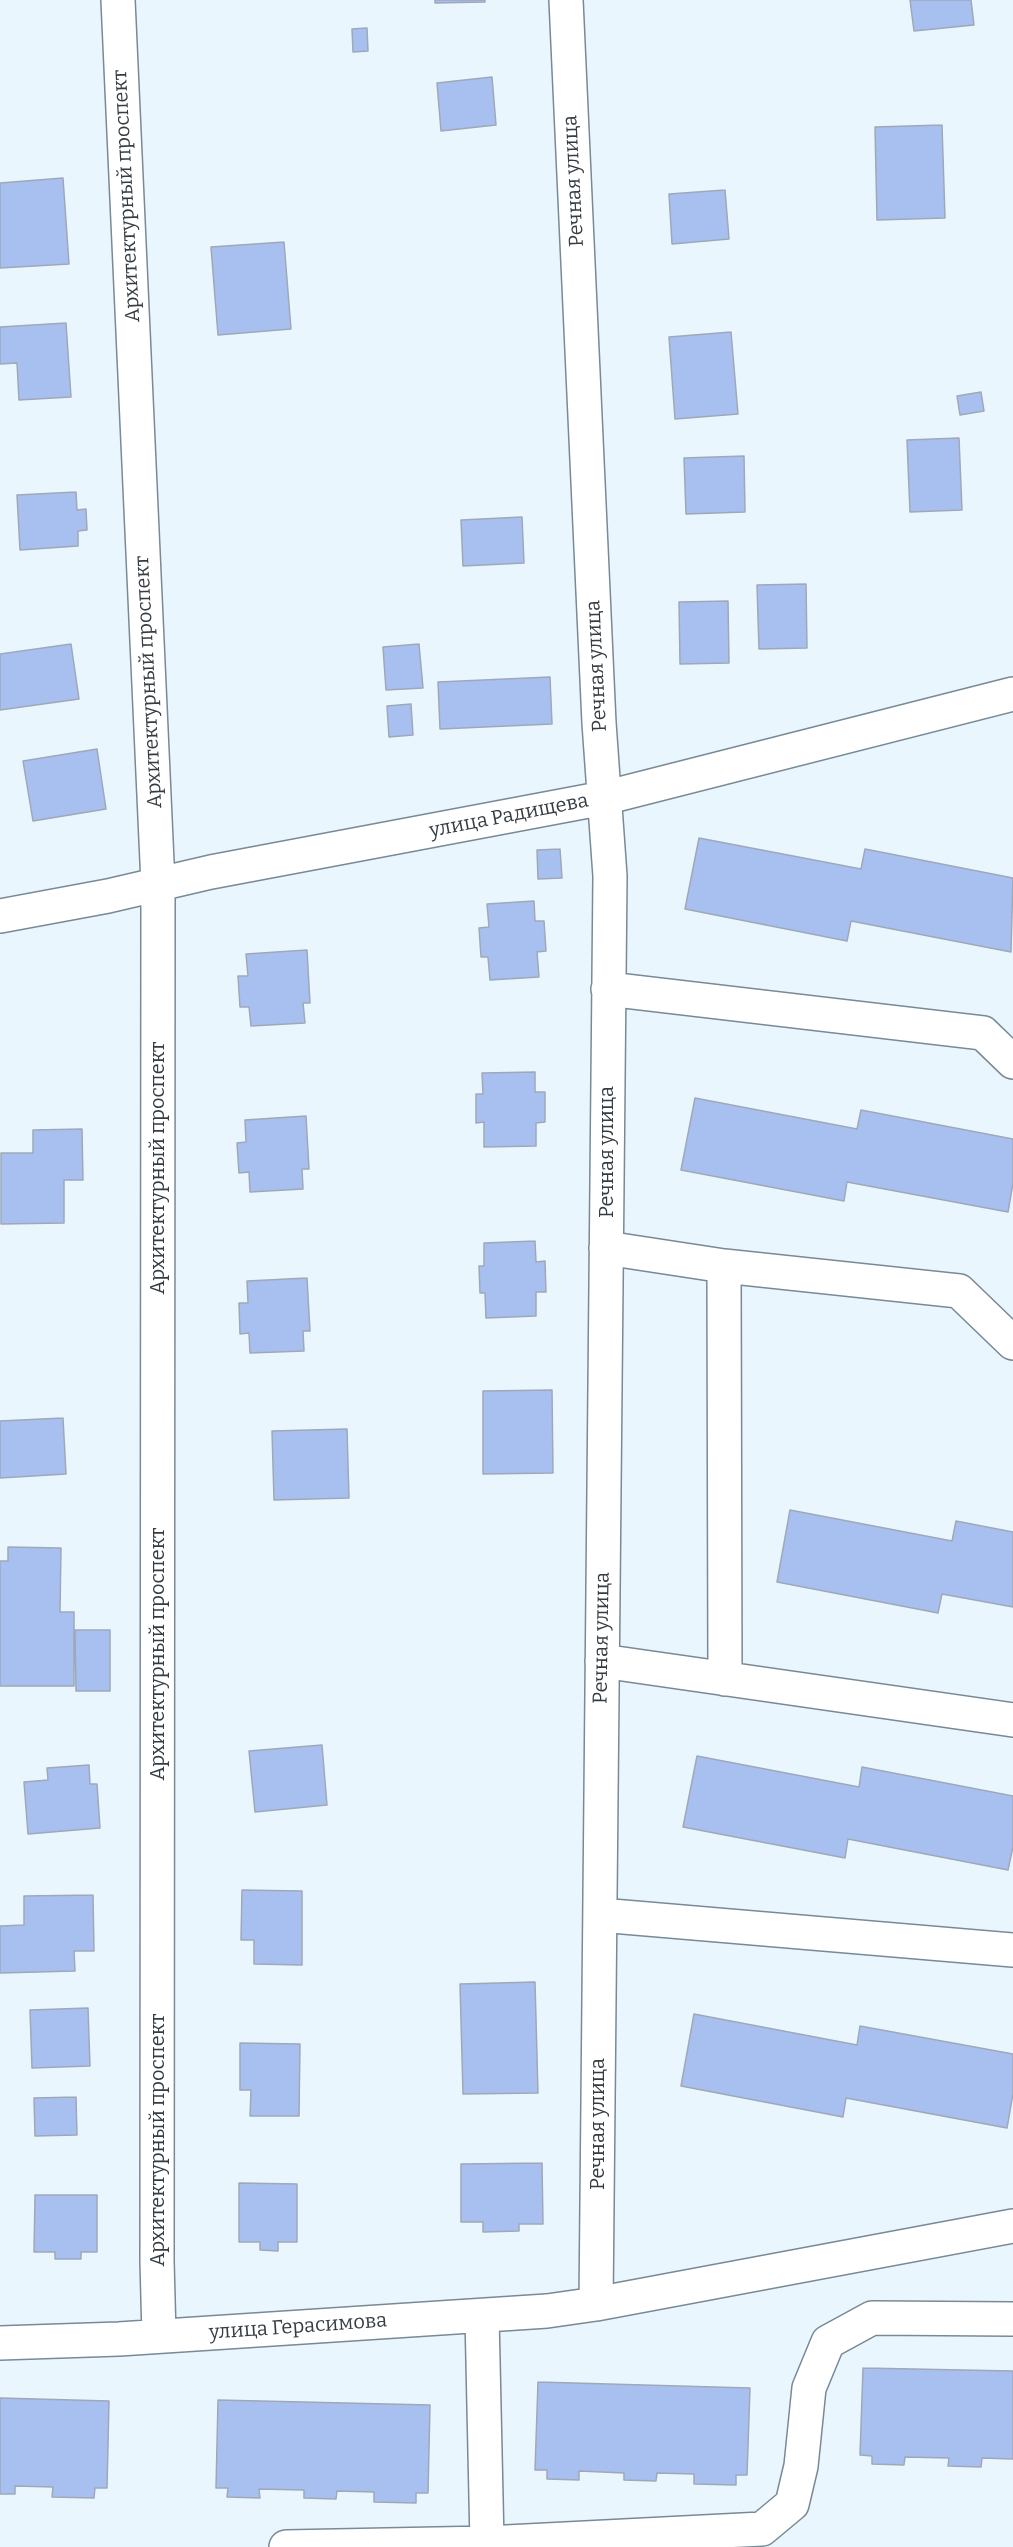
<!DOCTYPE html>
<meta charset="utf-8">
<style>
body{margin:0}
canvas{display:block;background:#eaf6fd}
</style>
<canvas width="1013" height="2547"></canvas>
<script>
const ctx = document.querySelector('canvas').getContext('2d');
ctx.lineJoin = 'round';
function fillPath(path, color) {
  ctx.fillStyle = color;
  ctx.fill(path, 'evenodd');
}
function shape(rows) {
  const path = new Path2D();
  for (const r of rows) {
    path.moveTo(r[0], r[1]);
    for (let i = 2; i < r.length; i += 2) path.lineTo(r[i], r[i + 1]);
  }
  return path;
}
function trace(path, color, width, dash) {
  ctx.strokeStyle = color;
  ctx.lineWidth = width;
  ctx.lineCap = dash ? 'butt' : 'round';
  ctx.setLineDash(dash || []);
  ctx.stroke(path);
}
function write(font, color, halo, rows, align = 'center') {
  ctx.font = font + ' Bitter,serif';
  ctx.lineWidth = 4.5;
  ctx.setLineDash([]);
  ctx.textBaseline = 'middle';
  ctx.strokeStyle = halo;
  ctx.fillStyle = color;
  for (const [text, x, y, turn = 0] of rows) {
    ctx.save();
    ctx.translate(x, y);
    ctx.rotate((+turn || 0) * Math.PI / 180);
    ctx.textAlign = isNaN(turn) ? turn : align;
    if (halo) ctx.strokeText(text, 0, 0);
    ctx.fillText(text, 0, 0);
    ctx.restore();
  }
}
const building = shape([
 [435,0,485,0,485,2,435,3,435,0],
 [910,0,971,0,974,25,914,31,910,0],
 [367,28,368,51,353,52,352,29,367,28],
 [492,77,496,125,441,131,437,83,492,77],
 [942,125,945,218,877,220,875,127,942,125],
 [63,178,69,264,0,268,0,183,63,178],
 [725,190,729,239,672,244,669,194,725,190],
 [284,242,291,329,218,335,211,247,284,242],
 [66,323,71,397,19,400,17,363,0,364,0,327,66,323],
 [731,332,738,414,675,419,669,337,731,332],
 [981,392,984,411,960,415,957,396,981,392],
 [959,438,962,510,910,512,907,440,959,438],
 [744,456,745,512,686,514,684,458,744,456],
 [76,492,77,510,86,509,87,530,78,531,78,546,20,550,17,495,76,492],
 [522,517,524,563,463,566,461,520,522,517],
 [806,584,807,648,759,649,757,585,806,584],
 [728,601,729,663,680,664,679,602,728,601],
 [71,644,79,699,0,710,0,654,71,644],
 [419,644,423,688,386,690,383,647,419,644],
 [550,677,552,724,440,729,438,682,550,677],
 [411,704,413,735,389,737,387,706,411,704],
 [97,749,106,809,33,821,23,761,97,749],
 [699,838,861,869,865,849,1013,878,1011,952,851,921,847,941,685,909,699,838],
 [560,849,562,878,538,879,537,850,560,849],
 [534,901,535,921,544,921,546,951,537,952,539,977,490,980,488,957,481,957,479,928,489,927,487,904,534,901],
 [307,950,310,1003,303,1003,305,1023,251,1026,249,1007,240,1007,238,976,248,976,246,954,307,950],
 [535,1072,535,1092,545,1092,545,1122,536,1123,536,1146,484,1147,484,1122,476,1123,476,1094,483,1094,482,1073,535,1072],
 [695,1098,857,1129,861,1110,1013,1139,1013,1183,1008,1212,847,1182,844,1201,681,1170,695,1098],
 [306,1116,309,1169,302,1169,303,1189,250,1192,249,1172,239,1173,237,1143,246,1142,245,1120,306,1116],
 [82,1129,83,1180,64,1180,64,1223,1,1224,1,1153,33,1153,33,1130,82,1129],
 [535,1241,536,1262,545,1261,546,1292,536,1292,536,1316,486,1318,485,1293,480,1293,479,1266,484,1266,484,1243,535,1241],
 [307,1278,310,1331,303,1331,304,1351,250,1353,249,1333,240,1334,239,1303,248,1303,247,1281,307,1278],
 [552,1390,553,1473,483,1474,483,1391,552,1390],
 [63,1418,66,1474,0,1478,0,1421,63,1418],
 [347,1429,349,1498,274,1500,272,1431,347,1429],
 [790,1510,952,1541,956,1521,1013,1532,1013,1607,942,1594,938,1613,777,1582,790,1510],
 [8,1547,61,1548,60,1612,74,1612,74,1686,0,1686,0,1561,8,1561,8,1547],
 [75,1630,110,1630,110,1691,76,1691,75,1630],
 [322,1745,327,1805,255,1812,249,1751,322,1745],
 [697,1756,859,1787,862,1767,1013,1796,1013,1847,1008,1870,848,1839,845,1858,683,1827,697,1756],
 [89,1765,90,1784,97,1784,100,1828,28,1834,24,1782,48,1780,47,1768,89,1765],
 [242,1890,302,1891,302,1965,254,1964,254,1940,241,1940,242,1890],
 [93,1895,94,1951,74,1951,75,1971,0,1973,0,1926,24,1925,24,1896,93,1895],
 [535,1982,538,2093,463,2094,460,1984,535,1982],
 [88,2008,90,2066,32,2068,30,2010,88,2008],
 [694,2014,857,2045,860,2026,1013,2054,1013,2094,1007,2128,846,2098,843,2117,681,2086,694,2014],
 [240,2043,300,2044,299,2116,250,2116,251,2090,240,2090,240,2043],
 [76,2097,77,2135,35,2136,34,2098,76,2097],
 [542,2163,543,2224,519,2224,519,2231,483,2232,483,2222,461,2222,461,2164,542,2163],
 [239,2183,297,2184,297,2242,278,2242,278,2251,260,2250,260,2242,239,2242,239,2183],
 [35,2195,97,2195,97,2252,81,2252,81,2259,55,2259,55,2252,34,2252,35,2195],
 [863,2368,1013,2371,1013,2459,982,2458,981,2467,948,2466,949,2458,905,2457,904,2465,872,2464,872,2456,860,2455,863,2368],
 [538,2382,750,2388,747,2475,736,2475,736,2485,694,2484,694,2474,657,2473,656,2481,624,2480,624,2473,579,2471,579,2480,547,2479,547,2470,535,2470,538,2382],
 [0,2398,109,2401,107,2488,95,2488,94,2498,52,2497,53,2487,15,2486,15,2494,0,2494,0,2398],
 [218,2400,430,2405,428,2493,416,2493,416,2503,374,2502,374,2492,337,2491,336,2499,304,2498,304,2490,259,2489,260,2498,227,2497,228,2488,216,2488,218,2400]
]);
const minor = shape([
 [118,0,158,884,157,2261,159,2336],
 [566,0,599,723,610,876,596,2304],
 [0,916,108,896,211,872,604,798,1013,694],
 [608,989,983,1033,1013,1062],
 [606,1248,724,1266,725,1679],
 [724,1266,959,1291,1013,1343],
 [602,1661,1013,1720],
 [600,1915,1013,1950],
 [482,2316,487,2543],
 [0,2343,119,2339,547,2311,596,2304,1013,2226],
 [286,2547,487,2543,762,2529,792,2504,801,2466,809,2388,828,2342,872,2318,1013,2319]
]);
const streetNames = [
 ["Речная улица",574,181,-93],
 ["Архитектурный проспект",127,196,-93],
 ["Речная улица",597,666,-93],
 ["Архитектурный проспект",149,682,-93],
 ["улица Радищева",509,816,-11],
 ["Речная улица",607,1152,-90],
 ["Архитектурный проспект",158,1168,-90],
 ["Речная улица",602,1638,-89],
 ["Архитектурный проспект",158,1654,-90],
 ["Речная улица",598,2124,-90],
 ["Архитектурный проспект",158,2140,-90],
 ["улица Герасимова",298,2327,-4]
];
fillPath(building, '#a7c0f0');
trace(building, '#9fa8b9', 1.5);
trace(minor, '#788a96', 36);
trace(minor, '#fff', 33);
write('20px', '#363d42', '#fff', streetNames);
</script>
